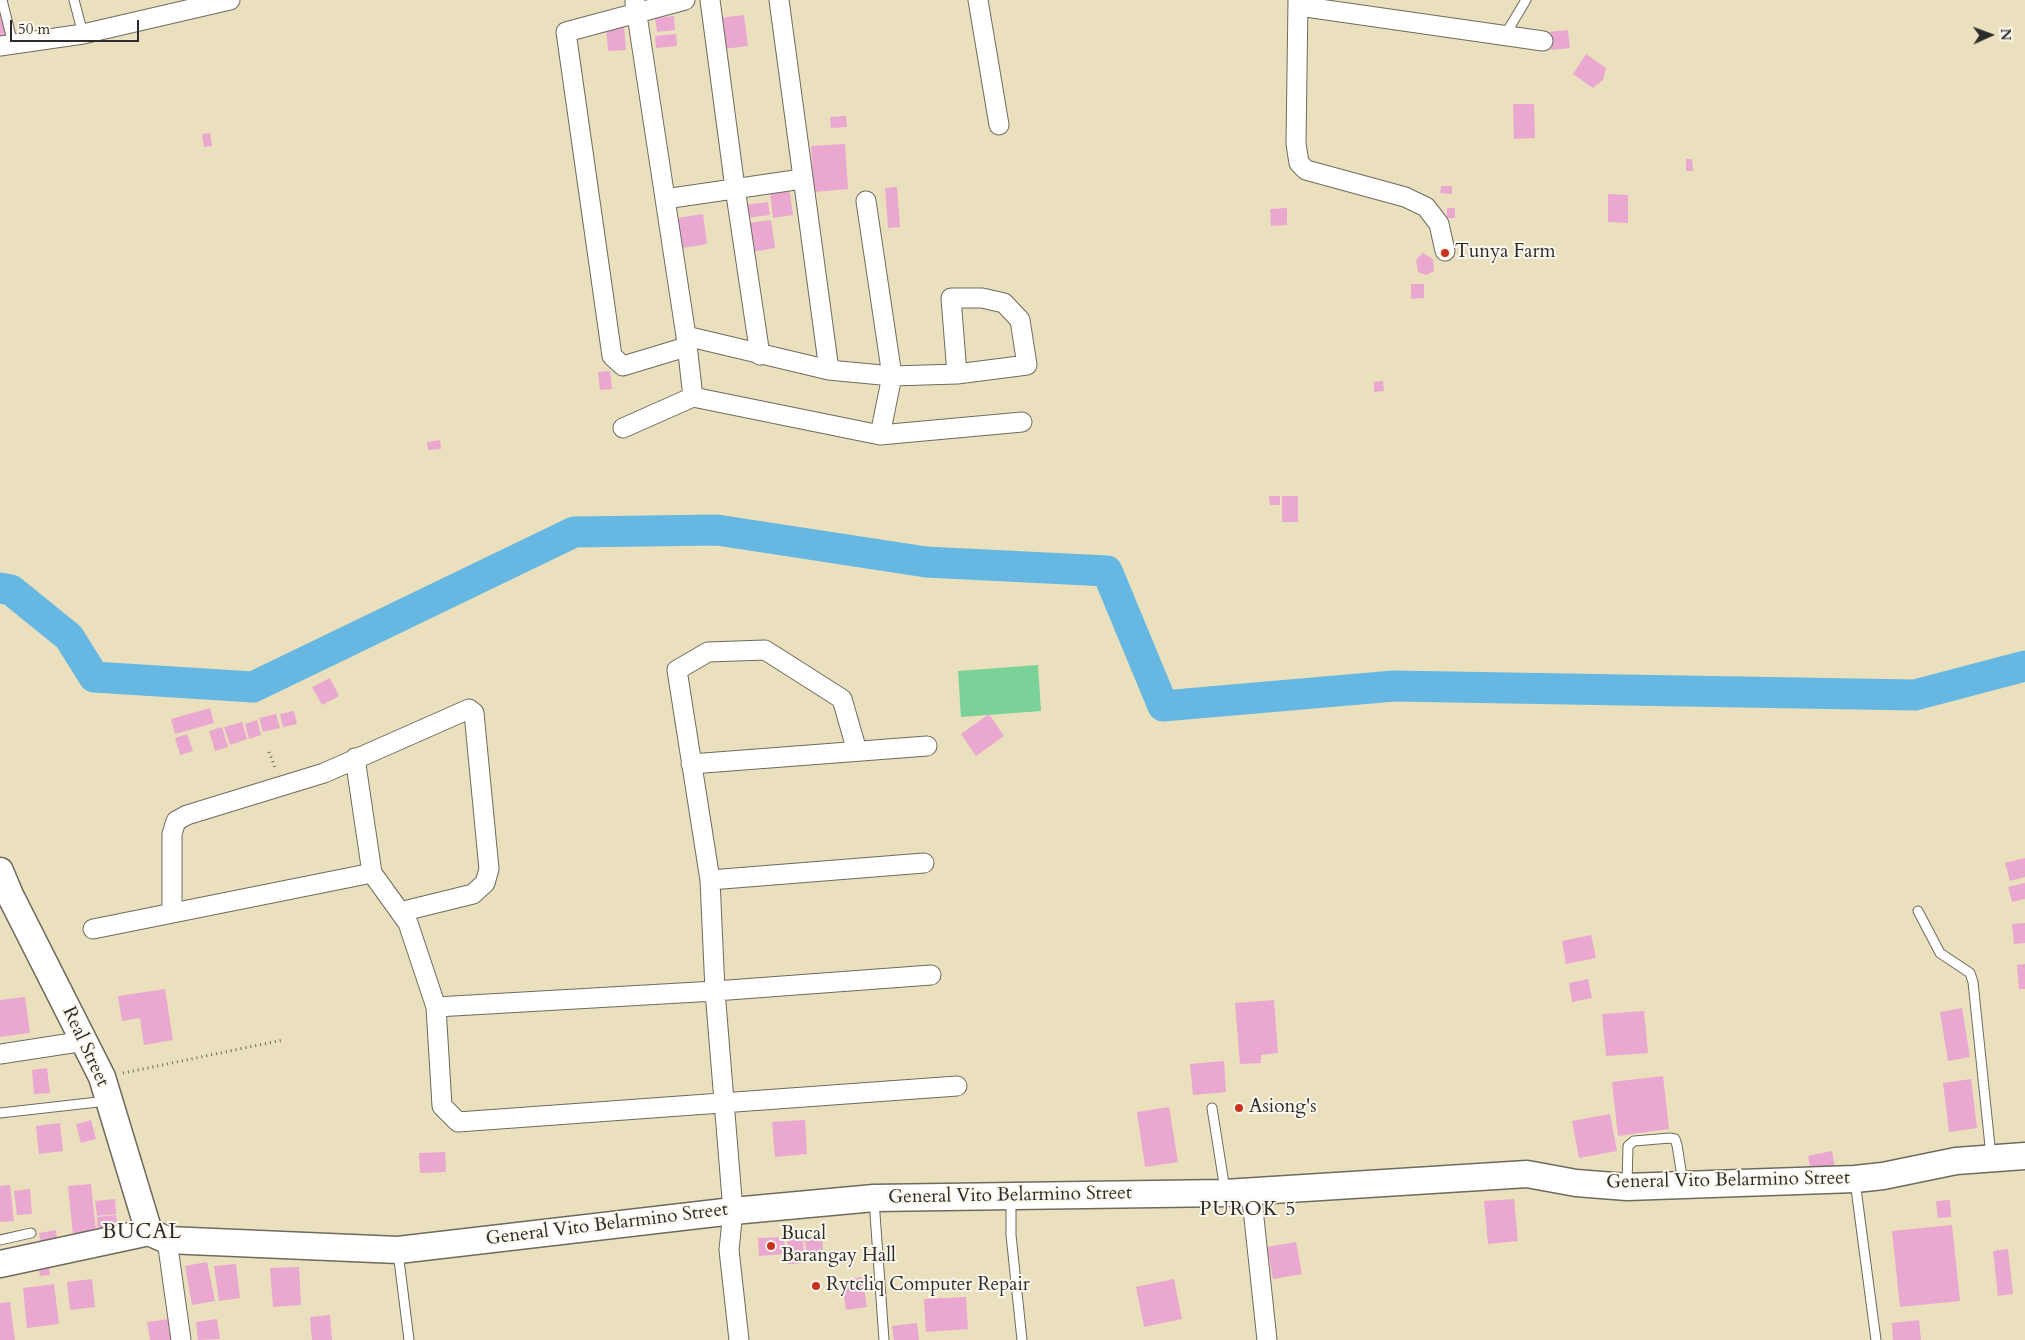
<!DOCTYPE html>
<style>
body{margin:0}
#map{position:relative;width:2025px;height:1340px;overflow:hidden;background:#eae0bd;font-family:Cardo,serif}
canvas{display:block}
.north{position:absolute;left:1965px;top:10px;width:50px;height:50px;-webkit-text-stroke:4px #fbf7ec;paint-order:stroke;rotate:88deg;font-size:14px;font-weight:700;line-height:20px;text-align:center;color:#2b2b2b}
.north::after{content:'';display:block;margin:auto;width:18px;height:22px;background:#2b2b2b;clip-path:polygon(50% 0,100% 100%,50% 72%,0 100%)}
.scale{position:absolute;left:10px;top:20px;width:129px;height:22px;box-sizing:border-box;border:2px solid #2b2b2b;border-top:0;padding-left:6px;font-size:15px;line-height:18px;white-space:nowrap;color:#2b2b2b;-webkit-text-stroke:4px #fbf7ec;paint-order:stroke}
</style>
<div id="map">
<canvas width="2025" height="1340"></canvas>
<div class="north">N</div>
<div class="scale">50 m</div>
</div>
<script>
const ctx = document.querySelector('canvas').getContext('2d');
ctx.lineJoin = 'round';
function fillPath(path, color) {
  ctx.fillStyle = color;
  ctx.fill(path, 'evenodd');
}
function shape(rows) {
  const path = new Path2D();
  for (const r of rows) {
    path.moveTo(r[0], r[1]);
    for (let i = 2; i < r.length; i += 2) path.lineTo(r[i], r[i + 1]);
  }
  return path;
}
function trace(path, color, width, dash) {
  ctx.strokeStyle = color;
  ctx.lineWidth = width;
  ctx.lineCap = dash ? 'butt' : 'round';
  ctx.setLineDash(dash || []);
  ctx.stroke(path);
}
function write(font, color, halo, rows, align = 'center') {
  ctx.font = font + ' Cardo,serif';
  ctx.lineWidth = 4;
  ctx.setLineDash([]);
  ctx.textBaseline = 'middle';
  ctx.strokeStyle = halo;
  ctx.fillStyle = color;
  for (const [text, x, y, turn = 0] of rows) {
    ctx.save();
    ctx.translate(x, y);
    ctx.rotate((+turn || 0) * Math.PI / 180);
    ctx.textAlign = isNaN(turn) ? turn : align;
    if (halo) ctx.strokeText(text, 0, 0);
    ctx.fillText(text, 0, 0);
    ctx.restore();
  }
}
const green = shape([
 [1038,665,1041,711,961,717,958,671]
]);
const river = shape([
 [0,588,11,590,69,637,94,677,253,687,574,532,717,530,926,562,1107,571,1163,706,1394,686,1915,695,2025,666]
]);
const building = shape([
 [0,3,2,3,6,36,0,37],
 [744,15,748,46,723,49,719,18],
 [674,16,675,30,657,32,655,18],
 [624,25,626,50,608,51,606,26],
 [1568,30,1570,48,1551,50,1548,32],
 [676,34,677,46,656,48,655,36],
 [1586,54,1606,68,1603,80,1593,88,1573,74],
 [1513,104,1534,104,1535,138,1514,139],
 [846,116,847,127,831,128,830,117],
 [210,133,212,146,204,147,202,134],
 [845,144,848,189,814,192,811,146],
 [1686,159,1692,159,1693,171,1686,171],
 [1441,186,1452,186,1452,194,1440,193],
 [897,187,900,227,888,228,885,188],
 [789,188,793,215,773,218,770,191],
 [1608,194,1628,195,1628,223,1608,222],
 [768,202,770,215,746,218,744,205],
 [1287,208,1287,225,1271,226,1270,209],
 [1447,208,1455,208,1455,218,1447,218],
 [703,214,707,244,682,248,678,218],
 [771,220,775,248,752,252,748,223],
 [1423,253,1433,259,1434,271,1426,275,1418,272,1416,260],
 [1411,284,1424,284,1424,298,1411,299],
 [610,371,612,389,600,390,598,372],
 [1383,381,1384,391,1374,392,1374,382],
 [440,440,441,449,428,450,427,442],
 [1269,496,1280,496,1280,505,1270,505],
 [1282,496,1298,496,1298,522,1282,522],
 [330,678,339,696,322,705,312,687],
 [210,708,214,723,175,734,171,719],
 [294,711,297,724,283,727,280,714],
 [276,714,280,728,263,732,259,718],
 [989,714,1004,736,976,756,961,734],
 [257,720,261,735,249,739,245,724],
 [242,722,247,739,230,745,224,727],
 [222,727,228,747,215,751,209,731],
 [187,734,193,751,180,755,175,738],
 [2025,858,2025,877,2010,881,2005,863],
 [2025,883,2025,899,2012,902,2008,887],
 [2025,923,2025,943,2014,944,2012,924],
 [1591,935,1596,958,1566,964,1562,941],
 [2025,964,2025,989,2019,989,2017,965],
 [1588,979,1592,998,1572,1002,1569,983],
 [165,989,173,1040,144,1045,140,1018,122,1021,118,996],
 [25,997,30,1033,0,1037,0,1000],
 [1274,1000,1278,1053,1261,1055,1261,1063,1240,1064,1235,1003],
 [1962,1008,1970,1057,1948,1061,1940,1012],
 [1644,1011,1648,1053,1606,1056,1602,1014],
 [1224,1061,1226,1092,1193,1095,1190,1064],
 [47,1068,50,1093,34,1094,32,1070],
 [1663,1076,1669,1129,1618,1136,1612,1082],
 [1971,1079,1977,1128,1949,1132,1943,1083],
 [1169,1107,1178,1162,1145,1167,1137,1112],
 [1610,1114,1617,1151,1579,1158,1572,1121],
 [91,1120,96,1139,81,1143,76,1124],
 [805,1120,807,1154,775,1157,772,1122],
 [60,1123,63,1151,39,1154,36,1126],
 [1832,1151,1835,1168,1811,1172,1808,1156],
 [445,1152,446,1172,420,1173,419,1153],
 [91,1184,96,1232,73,1235,68,1186],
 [10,1185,14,1221,0,1222,0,1186],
 [30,1189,32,1214,17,1215,14,1191],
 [115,1199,116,1214,97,1216,95,1201],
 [1514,1199,1518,1241,1488,1244,1484,1201],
 [1950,1200,1951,1217,1938,1218,1936,1201],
 [116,1215,118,1230,98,1232,97,1217],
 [1952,1225,1960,1301,1900,1307,1892,1231],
 [56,1230,58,1245,42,1248,39,1233],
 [822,1235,823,1252,806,1253,805,1236],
 [803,1236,804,1263,788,1264,787,1237],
 [784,1237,785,1254,759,1256,758,1238],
 [1296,1242,1302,1274,1273,1279,1267,1247],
 [2008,1249,2013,1294,1998,1296,1993,1251],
 [48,1262,50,1275,40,1276,38,1263],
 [207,1262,215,1301,192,1305,185,1266],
 [236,1264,240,1298,219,1301,214,1266],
 [299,1267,301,1305,273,1307,270,1268],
 [862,1277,867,1307,846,1310,842,1281],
 [92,1279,95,1307,70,1310,67,1282],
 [1174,1279,1182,1319,1144,1327,1136,1287],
 [54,1284,59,1324,27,1328,23,1288],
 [966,1297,968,1329,926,1332,924,1299],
 [10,1302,15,1340,0,1340,0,1303],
 [330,1315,332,1340,312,1340,310,1317],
 [169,1319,173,1340,150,1340,147,1322],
 [217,1319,220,1339,198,1340,196,1322],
 [1919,1320,1921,1340,1893,1340,1892,1323],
 [917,1323,919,1340,894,1340,892,1326]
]);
const path = shape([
 [269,752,276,770],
 [123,1073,283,1040]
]);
const lane = shape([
 [2,0,13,44],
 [74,0,83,34],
 [1505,35,1526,0],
 [1918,911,1940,953,1970,973,1973,982,1991,1156],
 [1212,1108,1225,1190],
 [0,1113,107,1101],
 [1855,1181,1876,1340],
 [1627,1184,1628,1146,1634,1141,1670,1138,1675,1139,1677,1145,1683,1183],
 [1011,1198,1011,1235,1022,1340],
 [874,1200,884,1340],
 [0,1240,31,1233],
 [398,1252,409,1340]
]);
const street = shape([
 [685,0,566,32,612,356,623,366,686,347],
 [710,0,735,188,760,355],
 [978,0,999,125],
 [1298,0,1296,144,1299,163,1306,170,1405,197,1426,207,1439,224,1445,251],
 [635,2,686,336,693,397],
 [1299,6,1543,41],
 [0,46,83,34,230,0],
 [665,199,802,179],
 [866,201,892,376,880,435],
 [686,336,829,370,779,0],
 [829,370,892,376,957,374,1027,365,1020,320,1004,303,982,298,951,298,957,374],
 [623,428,693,397,880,435,1022,422],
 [355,758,372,873,408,923,436,1007,442,1106,458,1122,957,1086],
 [691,764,927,746],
 [710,880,924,863],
 [172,913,172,834,176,821,187,815,324,773,469,709,474,713,489,869,485,883,473,894,400,912],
 [93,929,372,873],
 [436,1007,715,991,931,975],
 [0,1054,85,1041],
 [1251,1190,1267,1340],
 [167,1240,181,1340],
 [739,1340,729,1250,733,1211,715,991,710,880,677,670,708,652,765,650,842,699,857,751]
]);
const secondary = shape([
 [0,871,10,895,102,1077,149,1232],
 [0,1264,149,1232,167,1240,398,1250,733,1211,874,1198,1225,1193,1527,1174,1576,1183,1627,1187,1683,1185,1855,1179,1883,1176,1956,1161,2025,1156]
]);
const markers = [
 [1445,253,5,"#c8321e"],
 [1239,1108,5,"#c8321e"],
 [771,1246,5,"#c8321e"],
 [816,1286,5,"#c8321e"]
];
const poiNames = [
 ["Tunya Farm",1455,253],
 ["Asiong's",1249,1108],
 ["Bucal",781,1235],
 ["Barangay Hall",781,1257],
 ["Rytcliq Computer Repair",826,1286]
];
const streetNames = [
 ["Real Street",85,1047,65],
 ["General Vito Belarmino Street",1728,1181,-1],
 ["General Vito Belarmino Street",1010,1196,-1],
 ["General Vito Belarmino Street",607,1225,-7]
];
const neighbourhoodNames = [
 ["PUROK 5",1248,1210]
];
const quarterNames = [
 ["BUCAL",142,1233]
];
fillPath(green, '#7ad298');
trace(river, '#66b8e2', 31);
fillPath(building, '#eaa7d0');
trace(lane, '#6e6a5e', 11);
trace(street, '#6e6a5e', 21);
trace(secondary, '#6e6a5e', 29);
trace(path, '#6e6a5e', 3, [1, 4]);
trace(lane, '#fff', 9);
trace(street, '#fff', 19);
trace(secondary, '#fff', 26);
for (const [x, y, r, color] of markers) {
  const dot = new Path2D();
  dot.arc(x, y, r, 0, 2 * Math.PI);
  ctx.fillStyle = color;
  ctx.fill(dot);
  trace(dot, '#fbf7ec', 2);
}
write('19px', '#2b2b2b', '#fbf7ec', poiNames, 'left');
write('19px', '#2b2b2b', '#fbf7ec', streetNames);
ctx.letterSpacing = '1px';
write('20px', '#2b2b2b', '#fbf7ec', neighbourhoodNames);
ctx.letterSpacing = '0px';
ctx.letterSpacing = '1px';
write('21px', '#2b2b2b', '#fbf7ec', quarterNames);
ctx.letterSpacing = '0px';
</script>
